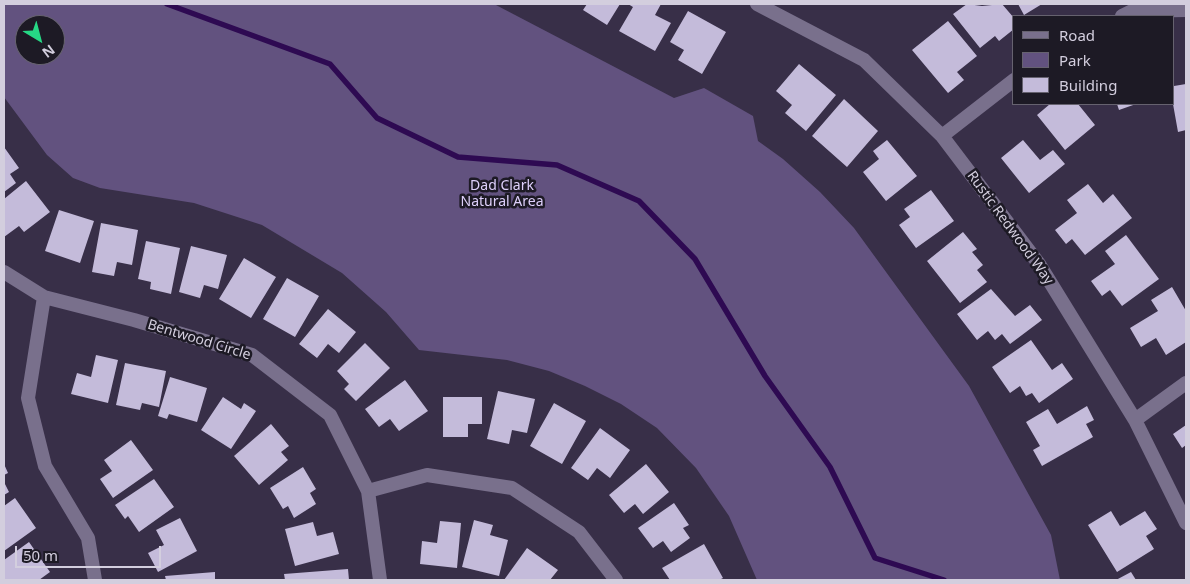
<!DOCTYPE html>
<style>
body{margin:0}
#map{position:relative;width:1190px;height:584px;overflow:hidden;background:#382f48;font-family:"Noto Sans",sans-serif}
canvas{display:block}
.frame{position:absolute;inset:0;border:5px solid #d3cede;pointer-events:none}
.legend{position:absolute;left:1012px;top:15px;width:162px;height:90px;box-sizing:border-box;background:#1d1a25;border:1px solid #66626f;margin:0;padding:6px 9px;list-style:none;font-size:15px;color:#d3cede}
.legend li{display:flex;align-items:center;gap:10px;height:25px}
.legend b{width:25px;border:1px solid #66626f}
.north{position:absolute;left:15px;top:15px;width:50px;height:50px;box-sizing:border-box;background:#1d1a25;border:1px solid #66626f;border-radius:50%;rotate:143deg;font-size:14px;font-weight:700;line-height:20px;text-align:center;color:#d3cede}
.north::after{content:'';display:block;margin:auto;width:18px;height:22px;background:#26d885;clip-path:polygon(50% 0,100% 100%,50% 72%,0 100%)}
.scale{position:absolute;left:15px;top:546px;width:146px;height:22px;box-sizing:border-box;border:2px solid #d3cede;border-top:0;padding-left:6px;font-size:15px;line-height:18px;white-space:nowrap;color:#d3cede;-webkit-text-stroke:4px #1d1a25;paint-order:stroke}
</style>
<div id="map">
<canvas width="1190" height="584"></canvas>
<div class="frame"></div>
<ul class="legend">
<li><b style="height:6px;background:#79708c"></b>Road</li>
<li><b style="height:14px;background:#62527f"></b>Park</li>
<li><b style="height:14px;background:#c4bbda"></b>Building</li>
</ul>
<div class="north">N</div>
<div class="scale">50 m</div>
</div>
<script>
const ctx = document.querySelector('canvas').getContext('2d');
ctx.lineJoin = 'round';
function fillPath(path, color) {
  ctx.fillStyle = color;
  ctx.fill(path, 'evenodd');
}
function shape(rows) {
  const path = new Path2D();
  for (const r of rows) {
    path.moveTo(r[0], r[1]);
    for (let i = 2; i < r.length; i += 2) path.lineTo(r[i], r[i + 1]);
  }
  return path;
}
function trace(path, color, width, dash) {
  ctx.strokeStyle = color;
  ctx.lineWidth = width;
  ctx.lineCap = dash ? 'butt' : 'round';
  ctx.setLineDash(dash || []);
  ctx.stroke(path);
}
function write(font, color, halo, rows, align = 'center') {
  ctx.font = font + ' "Noto Sans",sans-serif';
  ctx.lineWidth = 5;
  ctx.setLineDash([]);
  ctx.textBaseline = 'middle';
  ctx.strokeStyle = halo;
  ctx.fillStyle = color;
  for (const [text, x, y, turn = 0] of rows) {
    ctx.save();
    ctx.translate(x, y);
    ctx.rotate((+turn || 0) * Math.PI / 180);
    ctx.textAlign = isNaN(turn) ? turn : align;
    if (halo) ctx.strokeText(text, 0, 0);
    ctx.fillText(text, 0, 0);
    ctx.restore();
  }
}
const green = shape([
 [4,4,494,4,674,98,704,88,753,116,758,141,783,159,820,192,854,228,969,386,1051,535,1060,580,757,580,729,516,696,468,657,428,621,404,585,386,549,371,507,360,419,350,386,312,342,273,262,225,194,203,100,188,73,178,47,155,4,97],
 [25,25,55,25,55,55,25,55]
]);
const stream = shape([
 [167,4,330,64,377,118,458,157,557,165,639,201,695,259,765,376,830,467,875,558,944,580]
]);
const building = shape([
 [587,4,620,4,607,25,583,10],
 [628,4,661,4,655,15,671,23,655,51,619,31,633,7],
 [967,4,982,6,1002,4,1014,18,1014,29,999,41,995,36,980,48,953,14],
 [1018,4,1042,4,1024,15],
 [688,11,726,32,702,74,678,60,684,50,670,42],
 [948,21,977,56,957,72,964,80,948,93,912,50],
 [799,64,836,95,806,131,785,113,792,105,776,91],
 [1186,84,1186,130,1178,132,1173,104,1174,86],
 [844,99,878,131,847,167,812,136],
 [1050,104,1078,104,1095,125,1065,150,1037,115],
 [1117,104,1136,104,1119,110],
 [887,140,917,176,886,201,863,172,879,159,873,151],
 [1023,140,1040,160,1053,150,1065,164,1029,193,1001,158],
 [4,147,19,168,10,174,16,183,4,192],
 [26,181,50,212,24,232,19,226,4,237,4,199],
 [1088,184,1103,203,1113,194,1132,218,1085,255,1072,239,1066,244,1055,230,1077,213,1067,200],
 [931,190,954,221,916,248,899,225,910,217,904,209],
 [59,210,94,221,80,263,45,251],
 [101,223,138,230,132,265,117,262,114,276,92,272],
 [963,232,977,249,972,252,983,265,977,270,987,282,960,303,927,261],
 [1126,235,1159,279,1122,306,1110,290,1102,296,1091,281,1115,264,1105,251],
 [146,241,180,248,171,294,150,289,151,282,138,279],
 [191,246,227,255,218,289,204,285,200,298,179,292],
 [244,258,276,277,251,318,219,299],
 [287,278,319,296,295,337,263,319],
 [1172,287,1186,311,1186,342,1166,355,1156,338,1141,347,1130,328,1158,311,1151,300],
 [991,289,1015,316,1030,305,1042,320,1010,344,1002,334,995,340,988,331,977,340,957,314],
 [328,309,356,332,339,353,328,344,317,358,299,344],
 [1031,340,1052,370,1062,363,1073,379,1039,403,1032,393,1026,396,1020,386,1010,393,992,367],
 [365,343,390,368,356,401,344,389,349,384,337,371],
 [96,355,118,360,108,403,71,394,77,373,91,377],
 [125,363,166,371,159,407,142,403,140,410,116,405],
 [170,377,207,388,197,422,169,414,167,419,158,416],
 [405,380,428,411,399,431,390,419,379,427,365,409],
 [498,391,535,399,527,433,512,430,509,444,487,439],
 [223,397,241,409,244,403,256,411,231,449,201,430],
 [443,397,482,397,482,424,468,424,468,437,443,437],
 [554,403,586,421,562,464,530,446],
 [1087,406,1094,420,1086,424,1093,437,1042,466,1033,450,1040,446,1026,422,1048,409,1057,424],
 [271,424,289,446,281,452,288,460,259,485,234,456],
 [1186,425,1186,445,1182,448,1173,434],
 [600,428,630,450,610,478,597,468,588,480,571,468],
 [131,440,153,470,113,498,100,479,112,471,104,460],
 [4,464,8,473,4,475],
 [646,464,669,492,643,514,635,504,624,513,609,495],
 [303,467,316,489,310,493,316,504,294,518,288,506,283,509,270,488],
 [154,479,174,507,139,532,128,516,125,519,115,505],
 [4,482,9,492,4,495],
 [15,498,36,528,4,551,4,506],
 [674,503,689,525,683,528,690,538,671,552,663,541,653,548,638,528],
 [1111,511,1120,526,1145,511,1157,529,1146,536,1154,549,1117,572,1088,525],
 [180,518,197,551,158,572,148,553,164,545,156,530],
 [474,520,493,525,490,535,508,540,499,576,462,567],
 [440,521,461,523,457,568,420,564,422,541,437,543],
 [313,522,317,536,333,532,339,554,295,566,285,529],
 [29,542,50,572,39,580,4,580,4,560],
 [704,544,723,578,719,580,670,580,662,568],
 [527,548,558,570,550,580,504,580],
 [348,569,349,580,285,580,284,574],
 [215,572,215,580,166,580,165,576],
 [1131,572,1136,580,1116,580]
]);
const minor = shape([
 [757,4,864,60,942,136,1039,264,1135,420,1186,523],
 [1122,16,1132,11,1186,10],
 [942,136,1014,80],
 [4,272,44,297,134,320,252,355,330,415,368,491,380,580],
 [44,297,28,398,45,466,88,538,95,580],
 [1135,420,1186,383],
 [368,491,427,475,512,488,579,532,616,580]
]);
const parkNames = [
 ["Dad Clark",502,186],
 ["Natural Area",502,202]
];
const streetNames = [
 ["Rustic Redwood Way",1010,228,54],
 ["Bentwood Circle",199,340,17]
];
fillPath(green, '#62527f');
trace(stream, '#2e0a52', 5.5);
fillPath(building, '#c4bbda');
trace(minor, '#79708c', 14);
write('14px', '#ded0fb', '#1d1a25', parkNames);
write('14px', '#d3cede', '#1d1a25', streetNames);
</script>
